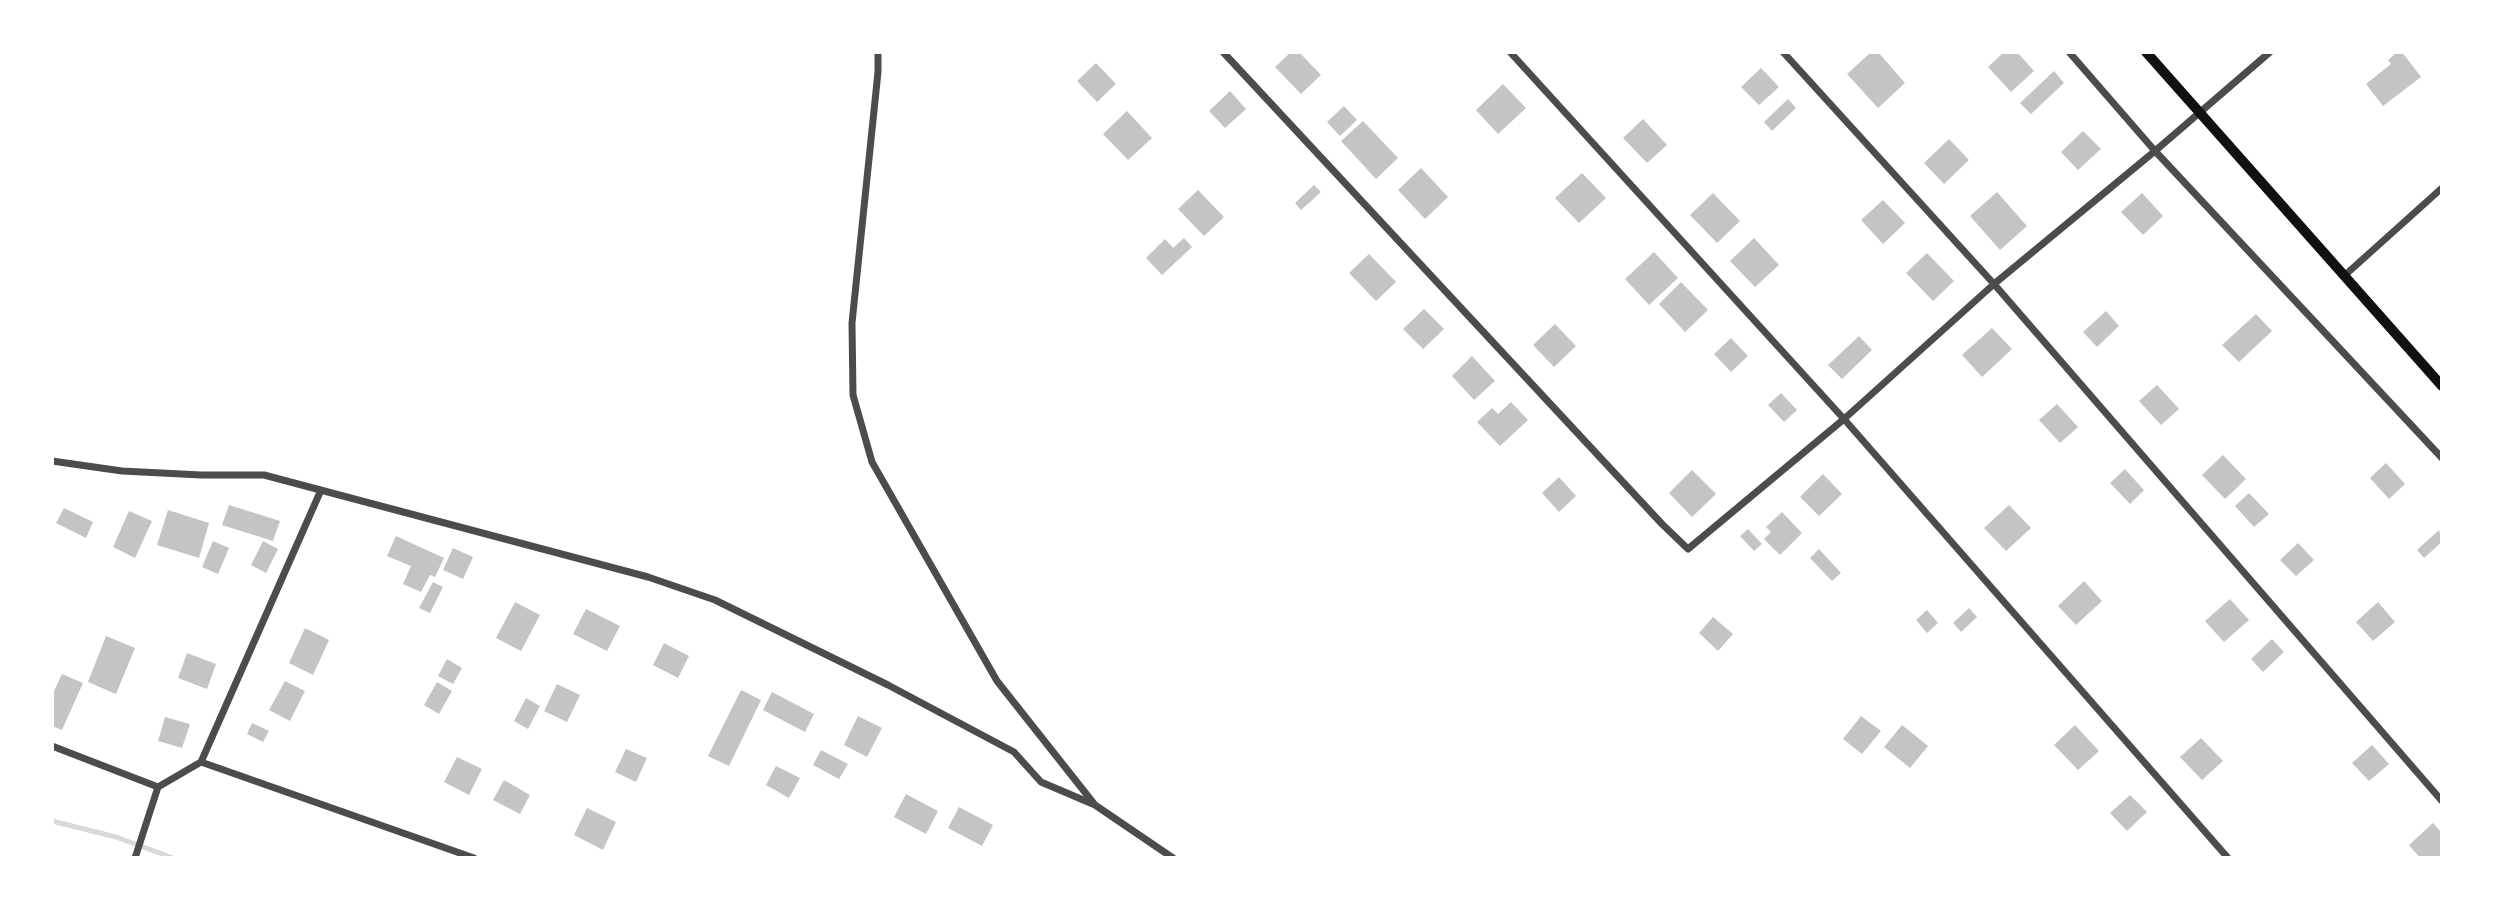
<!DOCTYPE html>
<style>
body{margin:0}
#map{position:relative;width:2494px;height:910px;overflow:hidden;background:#fff;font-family:"IBM Plex Sans",sans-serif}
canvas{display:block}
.frame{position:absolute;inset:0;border:54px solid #fff;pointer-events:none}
</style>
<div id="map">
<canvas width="2494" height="910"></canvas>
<div class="frame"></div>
</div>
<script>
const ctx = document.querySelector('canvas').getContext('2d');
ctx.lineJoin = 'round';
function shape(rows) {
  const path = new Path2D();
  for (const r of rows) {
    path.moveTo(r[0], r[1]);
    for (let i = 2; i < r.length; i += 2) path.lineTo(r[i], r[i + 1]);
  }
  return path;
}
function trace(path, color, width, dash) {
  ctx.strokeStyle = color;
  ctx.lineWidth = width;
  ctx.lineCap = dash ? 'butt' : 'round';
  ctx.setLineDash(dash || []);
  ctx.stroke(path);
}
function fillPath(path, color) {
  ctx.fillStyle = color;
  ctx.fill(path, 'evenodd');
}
const stream = shape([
 [52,821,116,837,173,858]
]);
const building = shape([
 [1291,52,1299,52,1321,75,1301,94,1275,67],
 [1871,52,1878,52,1905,83,1878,108,1847,74],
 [2004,52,2017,52,2034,71,2011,92,1988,67],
 [2397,52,2402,52,2421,77,2383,106,2366,84,2391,64,2388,60],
 [1096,63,1116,84,1097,102,1077,81],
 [1761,68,1779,87,1759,105,1741,87],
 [2054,71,2064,83,2031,114,2020,103],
 [1503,84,1526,108,1498,134,1476,110],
 [1230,91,1246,109,1225,128,1209,111],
 [1788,99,1796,108,1772,131,1764,122],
 [1344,106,1357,120,1340,136,1327,122],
 [1127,111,1152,138,1128,160,1103,134],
 [1643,119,1667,145,1647,163,1623,138],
 [1363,121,1398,158,1376,179,1341,141],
 [2083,131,2101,149,2078,170,2061,152],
 [1949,139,1969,160,1944,184,1924,163],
 [1421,168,1448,197,1425,219,1398,190],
 [1582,173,1606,198,1579,223,1555,198],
 [1314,185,1321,192,1301,210,1295,203],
 [1198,190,1224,217,1204,236,1178,209],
 [1997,192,2027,226,2000,250,1970,216],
 [1713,193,1740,221,1717,243,1690,215],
 [2142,193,2163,216,2143,235,2121,212],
 [1883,200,1905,223,1883,244,1861,220],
 [1184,238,1192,247,1162,275,1146,258,1165,239,1173,248],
 [1754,238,1779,265,1755,287,1730,261],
 [1654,252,1678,278,1649,305,1625,279],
 [1927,253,1954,281,1933,301,1906,273],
 [1369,254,1396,282,1376,301,1349,273],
 [1681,282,1708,310,1685,332,1659,304],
 [1424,309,1444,329,1423,349,1403,329],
 [2106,311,2119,326,2097,347,2083,332],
 [2256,314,2272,331,2239,362,2222,345],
 [1555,324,1576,346,1554,367,1533,345],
 [1992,328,2012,349,1982,377,1962,355],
 [1859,336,1872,350,1842,379,1828,365],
 [1731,338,1748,356,1731,372,1714,354],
 [1472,356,1495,381,1474,400,1452,376],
 [2157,385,2179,409,2161,425,2139,401],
 [1781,393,1797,410,1784,422,1768,405],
 [1511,402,1528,420,1500,446,1477,422,1492,408,1498,414],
 [2057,404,2078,427,2060,443,2039,420],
 [2223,455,2246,479,2225,499,2202,475],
 [2386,463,2405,484,2389,499,2370,478],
 [2125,469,2144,490,2130,504,2110,483],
 [1692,470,1716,494,1692,517,1669,493],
 [1823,474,1842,494,1819,516,1800,497],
 [1559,477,1576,496,1559,512,1542,493],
 [2249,493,2269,514,2254,527,2235,506],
 [229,505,280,521,273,541,222,525],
 [2009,505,2031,528,2006,551,1984,528],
 [64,508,93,522,86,538,56,523],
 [168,510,209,523,199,558,157,545],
 [129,511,152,521,135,558,113,547],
 [1782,512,1802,533,1780,555,1764,539,1771,532,1766,527],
 [1748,529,1762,544,1754,551,1740,536],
 [2439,530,2442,542,2424,558,2417,550],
 [396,536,444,558,435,577,430,575,421,592,403,584,411,566,387,556],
 [213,541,229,548,218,574,202,567],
 [263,541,278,549,266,573,251,565],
 [2298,543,2314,560,2296,576,2280,560],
 [453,548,473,557,463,579,443,570],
 [1819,549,1841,573,1832,581,1810,558],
 [2084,581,2102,601,2076,625,2058,606],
 [433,582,443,587,430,613,419,608],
 [2230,599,2249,620,2224,642,2205,621],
 [515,602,540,615,521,651,496,638],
 [2378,602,2395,622,2373,641,2356,622],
 [1969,608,1977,617,1961,632,1953,623],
 [586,609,620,626,607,651,573,634],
 [1927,610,1938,623,1927,633,1916,620],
 [1713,617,1733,634,1718,651,1699,633],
 [305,628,329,640,313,675,289,663],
 [106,636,135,648,116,694,88,682],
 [2272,639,2284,652,2263,672,2251,659],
 [664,643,689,656,678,678,653,665],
 [187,653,216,664,207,689,178,678],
 [447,659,462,668,453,684,438,676],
 [62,674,83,683,62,730,52,726,52,695],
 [285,681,305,691,290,721,269,710],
 [437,682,452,691,439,714,424,705],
 [557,684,580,695,567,722,544,711],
 [741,690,761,700,729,766,708,756],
 [772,692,814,714,805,732,763,710],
 [526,698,540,706,528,729,514,721],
 [858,716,882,728,867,757,844,745],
 [1861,716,1881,731,1862,754,1843,739],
 [165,717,190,724,182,748,158,741],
 [252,723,269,731,263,742,247,734],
 [1902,725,1928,746,1910,768,1884,747],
 [2075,725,2099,751,2078,770,2054,745],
 [2201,738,2223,761,2202,780,2180,757],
 [2372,745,2389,764,2369,781,2352,763],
 [626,749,647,758,636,782,615,772],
 [821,750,848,764,839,779,813,765],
 [457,757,482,769,469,795,444,782],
 [776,766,800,778,789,798,766,785],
 [504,780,530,795,520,814,493,800],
 [906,794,938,811,926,834,894,817],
 [2130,795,2147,812,2127,831,2110,813],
 [959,807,993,825,982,846,948,828],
 [587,808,616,822,603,850,574,835],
 [2433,823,2442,833,2442,854,2438,858,2420,858,2409,845]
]);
const minor = shape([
 [878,52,878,72,852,323,853,395,872,462,997,681,1095,805],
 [1223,52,1662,524,1688,549,1844,419,1994,284,2155,151,2270,52],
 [1510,52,1844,419,2228,858],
 [1783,52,1994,284,2442,801],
 [2069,52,2155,151,2442,458],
 [2344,276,2442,188],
 [52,461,122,471,201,475,264,475,648,577,715,600,888,685,1014,752,1041,782,1095,805,1173,858],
 [52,746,158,787],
 [201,762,474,858],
 [135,858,158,787,201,762,321,490]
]);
const secondary = shape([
 [2146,52,2442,386]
]);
trace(stream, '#d9d9d9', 5);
fillPath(building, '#c4c4c4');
trace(minor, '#4c4c4c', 7);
trace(secondary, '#111', 10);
</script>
